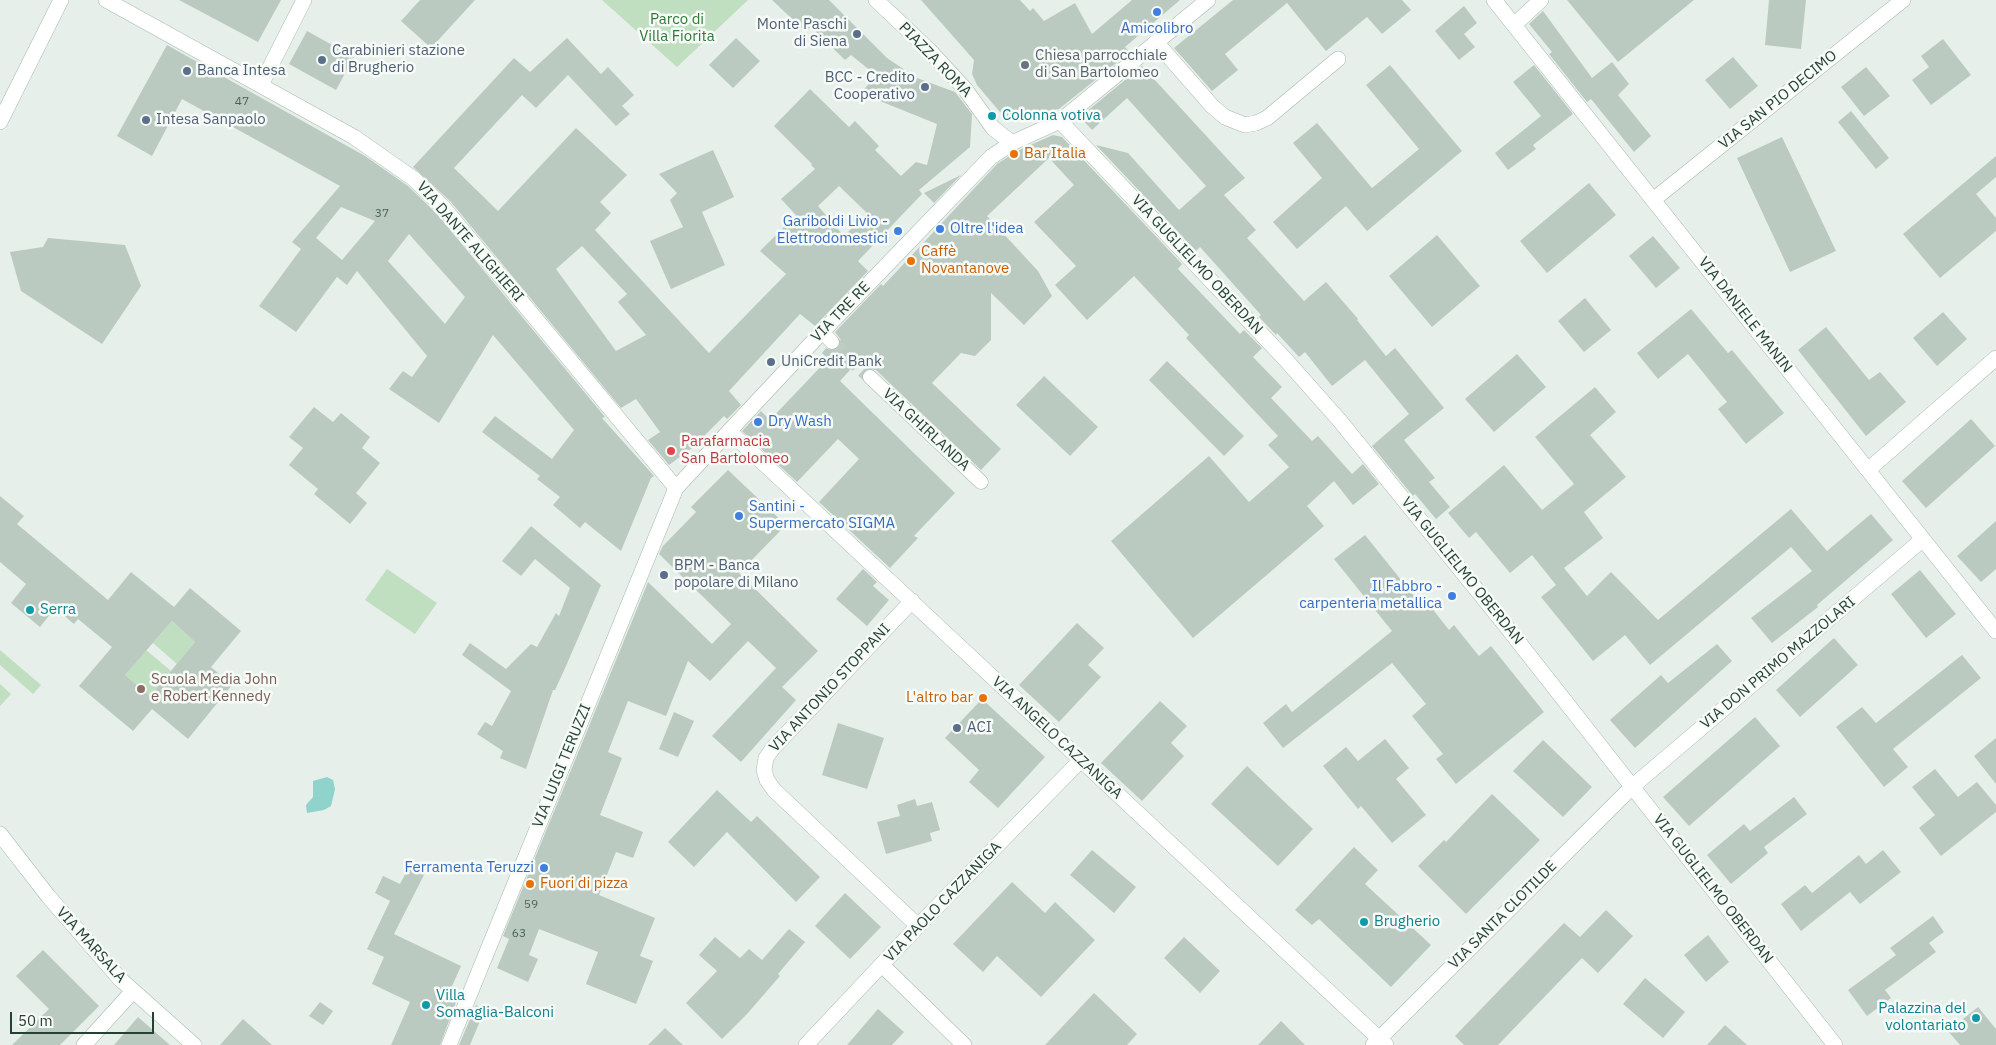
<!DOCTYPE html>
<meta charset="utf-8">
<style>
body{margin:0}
#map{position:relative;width:1996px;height:1045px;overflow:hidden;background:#e6efe9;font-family:"IBM Plex Sans",sans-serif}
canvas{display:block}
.scale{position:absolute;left:10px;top:1012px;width:144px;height:22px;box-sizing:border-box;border:2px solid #244132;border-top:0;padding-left:6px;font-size:15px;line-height:18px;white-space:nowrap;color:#244132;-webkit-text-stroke:4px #f7fbf8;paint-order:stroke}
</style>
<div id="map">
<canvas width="1996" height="1045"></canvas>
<div class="scale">50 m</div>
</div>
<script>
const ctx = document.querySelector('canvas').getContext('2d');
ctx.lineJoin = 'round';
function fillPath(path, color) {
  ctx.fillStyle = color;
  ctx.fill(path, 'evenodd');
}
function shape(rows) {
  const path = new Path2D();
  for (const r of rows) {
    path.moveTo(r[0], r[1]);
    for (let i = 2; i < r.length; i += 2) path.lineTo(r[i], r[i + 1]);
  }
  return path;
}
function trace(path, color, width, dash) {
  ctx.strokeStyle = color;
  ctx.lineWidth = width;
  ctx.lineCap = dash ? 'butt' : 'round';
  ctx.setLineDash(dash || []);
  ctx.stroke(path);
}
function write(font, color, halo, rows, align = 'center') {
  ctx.font = font + ' "IBM Plex Sans",sans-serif';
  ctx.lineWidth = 5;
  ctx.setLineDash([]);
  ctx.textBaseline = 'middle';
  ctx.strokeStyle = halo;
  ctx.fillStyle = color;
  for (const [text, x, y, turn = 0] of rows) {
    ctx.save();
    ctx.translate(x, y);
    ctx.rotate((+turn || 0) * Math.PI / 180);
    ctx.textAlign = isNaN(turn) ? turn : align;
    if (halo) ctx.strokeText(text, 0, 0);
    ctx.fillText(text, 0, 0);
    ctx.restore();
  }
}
const green = shape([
 [602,0,748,0,677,67],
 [387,569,437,603,415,634,365,600],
 [172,621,195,642,177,664,153,643],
 [0,650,41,685,33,694,0,665],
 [146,650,171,671,150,696,125,675],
 [0,684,11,694,0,706]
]);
const water = shape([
 [327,777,333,780,335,789,331,806,324,810,307,813,306,805,313,797,313,781]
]);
const building = shape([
 [179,0,281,0,258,42],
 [420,0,475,0,431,48,401,21],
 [772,0,829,0,887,58,917,78,955,92,972,114,970,147,919,190,922,194,858,261,868,271,815,326,800,314,729,391,741,405,727,419,724,416,692,448,669,465,648,440,660,432,636,399,621,408,451,202,413,167,514,58,530,72,567,38,601,74,608,67,634,95,622,106,630,114,616,126,568,75,536,108,522,95,454,168,498,211,576,128,627,175,600,202,611,213,595,230,709,353,786,274,760,251,796,215,781,199,815,169,811,165,812,164,774,126,810,89,849,127,855,121,879,146,875,150,901,176,916,162,927,165,937,124,860,93,877,76,851,55,845,60,811,27,805,31],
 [839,186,867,213,844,236,818,206],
 [582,246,627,294,618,302,646,335,616,351,556,269],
 [921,0,1020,0,1030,11,1033,8,1044,21,1075,3,1092,34,1132,0,1180,0,1125,47,1130,52,1059,109,1005,118,977,85,972,74,974,60],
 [1233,0,1402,0,1411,10,1382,34,1367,17,1326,51,1287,3,1225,54,1238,70,1212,91,1174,48],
 [1567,0,1694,0,1618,62],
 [1769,0,1806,0,1801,49,1765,45],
 [1464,6,1477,23,1464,34,1475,47,1459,60,1435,31],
 [1543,11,1592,78,1612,62,1629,84,1618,95,1651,136,1634,152,1591,99,1587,102,1549,54,1552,52,1529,24],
 [307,31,354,57,336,90,289,64],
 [736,38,760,61,733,88,709,65],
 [1943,39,1971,75,1931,105,1912,80,1929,67,1921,56],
 [167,45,365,156,408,186,437,214,605,417,602,418,654,476,651,478,621,551,585,522,580,528,553,505,560,497,537,479,540,476,482,432,495,416,552,459,574,430,493,335,439,423,389,389,403,371,412,377,427,356,357,271,347,285,337,277,296,332,259,306,301,249,292,242,340,186,182,99,152,156,117,136],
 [341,207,375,221,342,260,316,238],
 [409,234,465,297,445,324,388,261],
 [1733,57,1758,86,1730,109,1705,80],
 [1390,65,1462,151,1367,231,1346,206,1297,249,1273,222,1322,178,1293,143,1317,123,1372,188,1419,149,1366,85],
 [1534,65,1573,114,1533,145,1536,149,1508,170,1495,153,1541,116,1513,82],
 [1142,66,1245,178,1224,195,1256,230,1247,238,1304,301,1326,282,1358,319,1357,320,1386,356,1395,348,1444,408,1404,440,1435,478,1429,482,1450,507,1436,519,1415,494,1413,496,1372,446,1409,414,1365,360,1332,386,1305,352,1299,357,1277,333,1276,335,1259,317,1261,315,1200,247,1196,251,1096,145,1128,153,1179,210,1206,186,1127,98,1092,130,1080,117],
 [1866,67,1890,96,1864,116,1841,87],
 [1851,111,1889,158,1876,169,1838,122],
 [1053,135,1062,137,1182,264,1178,269,1240,334,1244,330,1262,348,1253,357,1282,387,1271,398,1312,441,1318,436,1352,474,1363,464,1379,484,1353,505,1334,481,1307,506,1324,526,1193,638,1111,541,1209,456,1249,502,1289,467,1268,445,1278,436,1186,338,1189,335,1134,276,1087,320,1055,285,1076,266,1034,222,1074,185,1049,158,987,216,1038,271,1052,296,1024,325,991,293,991,340,975,356,961,353,932,383,1001,449,981,470,876,370,867,369,858,361,840,381,955,493,914,536,918,538,890,568,819,502,859,459,838,439,797,482,742,431,761,411,770,420,828,359,822,353,826,348,834,351,838,348,841,340,835,332,881,284,883,286,997,164,1017,151],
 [1782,137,1836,251,1790,272,1737,158],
 [713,150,734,197,702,212,725,265,671,289,650,241,683,227,670,200,677,193,659,174],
 [1996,156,1996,177,1976,194,1996,218,1996,231,1940,278,1903,234],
 [961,175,934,203,924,193],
 [1589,183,1616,215,1547,273,1520,241],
 [1437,235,1480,286,1432,327,1389,276],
 [1653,236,1680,268,1656,288,1629,256],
 [48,238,125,245,141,286,102,344,21,291,10,252,43,247],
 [1585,298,1611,330,1584,352,1558,321],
 [1691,309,1728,353,1732,350,1784,413,1746,444,1718,409,1727,402,1688,354,1658,379,1637,353],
 [1943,312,1967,339,1937,366,1913,338],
 [1826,327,1869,380,1880,372,1906,402,1866,436,1798,350],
 [1517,354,1546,387,1494,432,1465,399],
 [1167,361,1244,436,1224,456,1149,380],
 [1044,376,1098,427,1070,456,1016,405],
 [1595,387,1616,412,1590,435,1626,477,1584,512,1603,538,1564,568,1587,596,1611,572,1658,620,1791,509,1827,551,1871,514,1893,540,1817,605,1818,607,1772,643,1751,618,1812,571,1791,547,1650,665,1625,635,1593,661,1541,597,1556,585,1532,555,1510,573,1476,532,1469,538,1448,513,1504,465,1542,510,1574,484,1535,437],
 [314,407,333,422,341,413,370,437,362,448,380,463,356,493,367,503,350,524,314,494,318,489,289,465,303,448,289,437],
 [1971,419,1995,446,1926,508,1902,481],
 [728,470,786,525,739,573,818,651,782,687,796,700,741,762,712,736,776,668,748,641,710,681,688,661,666,716,628,701,608,752,622,758,600,815,643,832,633,858,616,852,599,895,655,918,640,956,653,961,636,1004,586,984,598,952,539,929,529,955,538,959,528,982,497,968,509,939,503,936,648,582,712,644,731,624,659,554,663,546,696,512,691,507],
 [0,496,24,516,17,524,108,600,131,572,174,607,190,588,241,631,211,667,232,685,188,739,152,709,133,731,79,686,112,647,78,619,74,624,55,608,40,627,11,603,26,584,0,562],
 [172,621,195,642,150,696,125,675],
 [1996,521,1996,569,1981,582,1957,556],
 [531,526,601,585,566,666,555,690,553,690,526,769,500,758,503,751,477,734,485,722,492,726,511,691,462,655,470,643,506,669,531,644,537,647,556,613,559,616,570,588,535,559,521,576,502,561],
 [1365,535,1422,606,1427,602,1449,630,1454,625,1479,656,1491,646,1544,712,1456,784,1436,759,1443,754,1412,716,1426,704,1392,663,1283,748,1263,723,1286,704,1292,712,1392,631,1334,559],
 [863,569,877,582,873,586,889,600,867,626,836,599],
 [1920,570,1956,614,1926,638,1891,594],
 [1077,623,1104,648,1088,665,1101,677,1059,722,1019,685],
 [1834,638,1858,665,1800,717,1776,690],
 [1717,644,1732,661,1635,748,1610,720,1661,675,1668,683],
 [1962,655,1981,678,1893,749,1908,767,1884,787,1836,727,1862,707,1876,723],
 [982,699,1045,757,998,808,969,782,979,770,945,738],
 [1160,701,1187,726,1171,743,1184,756,1142,801,1101,763],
 [674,712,694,721,678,757,659,749],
 [1755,717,1780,746,1689,826,1663,797],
 [838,723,884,738,867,789,822,775],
 [1996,738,1996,784,1974,756],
 [1385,739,1409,768,1396,779,1426,815,1392,843,1361,806,1358,809,1323,766,1346,747,1358,761],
 [1543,740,1592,787,1563,817,1513,771],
 [1247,766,1313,829,1278,866,1211,804],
 [1935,769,1958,797,1977,782,1996,805,1996,812,1941,856,1919,828,1935,815,1912,787],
 [717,790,751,822,757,816,820,877,796,902,727,832,694,867,668,842],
 [1492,794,1540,840,1466,914,1418,866,1444,840,1446,842],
 [1794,797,1807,814,1764,847,1768,853,1731,884,1707,855,1744,824,1750,831],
 [915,799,917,806,932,802,940,830,930,833,932,841,886,854,877,822,900,816,897,805],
 [1354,847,1378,870,1365,884,1431,945,1391,987,1319,919,1312,925,1295,910],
 [1092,850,1136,887,1114,913,1070,875],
 [1883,850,1901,872,1860,904,1850,892,1801,931,1781,904,1805,885,1812,893,1859,855,1866,864],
 [412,861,427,869,394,934,461,966,449,993,458,997,440,1045,391,1045,410,1002,372,984,384,957,367,949,390,901,375,893,383,876,400,884],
 [1012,882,1045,913,1055,902,1095,940,1041,997,997,956,983,972,953,944],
 [845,893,881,927,850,959,815,926],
 [1606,910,1633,936,1598,973,1582,958,1498,1045,1464,1045,1455,1036,1564,923,1580,937],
 [1933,916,1944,932,1929,943,1936,952,1885,990,1891,998,1867,1016,1848,990,1896,955,1890,948],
 [789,929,805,942,778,974,780,976,747,1014,722,1039,686,1003,717,971,699,955,715,937,740,958,749,949,762,960],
 [1708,935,1729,962,1706,982,1684,955],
 [1184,937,1220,971,1200,993,1164,958],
 [43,950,99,1006,60,1045,12,1045,49,1009,16,976],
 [1645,978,1685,1012,1663,1038,1623,1004],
 [1094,993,1137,1034,1127,1045,1045,1045],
 [320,1002,333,1011,323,1025,309,1016],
 [476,1005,485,1009,470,1045,459,1045],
 [1978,1007,1996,1029,1996,1045,1960,1045,1948,1031],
 [878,1009,904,1032,892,1045,847,1045],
 [138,1017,170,1045,114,1045],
 [243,1019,272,1045,220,1045],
 [1281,1021,1305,1045,1258,1045],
 [1725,1025,1747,1045,1707,1045],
 [665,1028,683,1045,648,1045]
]);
const pedestrianTunnel = shape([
 [832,342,870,377]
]);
const pedestrian = shape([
 [822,332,832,342],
 [870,377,981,482]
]);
const minor = shape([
 [106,0,354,137,414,179,444,208,676,488],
 [876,0,929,50,965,89,993,128,1012,143],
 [1494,0,1996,631],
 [1514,25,1541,0],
 [1156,42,1212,106,1225,117,1245,125,1256,123,1267,118,1338,59],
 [261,85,304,0],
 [1060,121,1285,359,1340,421,1506,626,1835,1045],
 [0,122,61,0],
 [1653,200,1903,0],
 [729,431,1386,1045],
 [1868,470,1996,358],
 [912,601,773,748,766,758,764,770,767,780,774,790,918,926],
 [882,965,964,1045],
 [84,1045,133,991],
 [449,1045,676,488,822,332,991,157,1012,143,1060,121,1208,0],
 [806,1045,918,926,1081,760],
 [1373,1045,1633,786,1923,539]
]);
const secondary = shape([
 [0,834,48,896,120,979,194,1045]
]);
const markers = [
 [1157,12,5,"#3f7fe0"],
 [857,34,5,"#5c6f8a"],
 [322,60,5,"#5c6f8a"],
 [1025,65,5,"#6b7280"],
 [187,71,5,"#5c6f8a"],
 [925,87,5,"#5c6f8a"],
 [992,116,5,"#0f9aa8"],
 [146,120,5,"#5c6f8a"],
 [1014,154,5,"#e8710a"],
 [940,229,5,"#3f7fe0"],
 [898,231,5,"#3f7fe0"],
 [911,261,5,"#e8710a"],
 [771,362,5,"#5c6f8a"],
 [758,422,5,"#3f7fe0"],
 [671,451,5,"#e0444e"],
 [739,516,5,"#3f7fe0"],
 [664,575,5,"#5c6f8a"],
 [1452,596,5,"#3f7fe0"],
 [30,610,5,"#0f9aa8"],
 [141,689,5,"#8d6e63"],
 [983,698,5,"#e8710a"],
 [957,728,5,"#5c6f8a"],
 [544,868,5,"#3f7fe0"],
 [530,884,5,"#e8710a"],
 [1364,922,5,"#0f9aa8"],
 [426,1005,5,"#0f9aa8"],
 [1976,1018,5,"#0f9aa8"]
];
const numberNames = [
 ["47",242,102],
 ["37",382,214],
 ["59",531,905],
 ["63",519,934]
];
const parkNames = [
 ["Parco di",677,20],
 ["Villa Fiorita",677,37]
];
const serviceNames = [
 ["Monte Paschi",847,25,"right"],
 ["di Siena",847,42,"right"],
 ["Carabinieri stazione",332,51],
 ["di Brugherio",332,68],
 ["Banca Intesa",197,71],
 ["BCC - Credito",915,78,"right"],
 ["Cooperativo",915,95,"right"],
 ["Intesa Sanpaolo",156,120],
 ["UniCredit Bank",781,362],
 ["BPM - Banca",674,566],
 ["popolare di Milano",674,583],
 ["ACI",967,728]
];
const shopNames = [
 ["Amicolibro",1157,29,"center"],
 ["Gariboldi Livio -",888,222],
 ["Elettrodomestici",888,239],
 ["Oltre l'idea",950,229,"left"],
 ["Dry Wash",768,422,"left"],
 ["Santini -",749,507,"left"],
 ["Supermercato SIGMA",749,524,"left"],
 ["Il Fabbro -",1442,587],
 ["carpenteria metallica",1442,604],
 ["Ferramenta Teruzzi",534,868]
];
const worshipNames = [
 ["Chiesa parrocchiale",1035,56],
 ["di San Bartolomeo",1035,73]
];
const streetNames = [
 ["PIAZZA ROMA",935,60,46],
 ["VIA SAN PIO DECIMO",1778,100,-39],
 ["VIA DANTE ALIGHIERI",470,242,49],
 ["VIA GUGLIELMO OBERDAN",1197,265,47],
 ["VIA TRE RE",841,312,-46],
 ["VIA DANIELE MANIN",1745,315,52],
 ["VIA GHIRLANDA",926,430,43],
 ["VIA GUGLIELMO OBERDAN",1462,571,51],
 ["VIA DON PRIMO MAZZOLARI",1778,663,-40],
 ["VIA ANTONIO STOPPANI",830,688,-47],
 ["VIA ANGELO CAZZANIGA",1057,738,43],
 ["VIA LUIGI TERUZZI",562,766,-68],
 ["VIA GUGLIELMO OBERDAN",1713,889,52],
 ["VIA PAOLO CAZZANIGA",943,902,-46],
 ["VIA SANTA CLOTILDE",1503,915,-45],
 ["VIA MARSALA",91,945,48]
];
const cultureNames = [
 ["Colonna votiva",1002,116],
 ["Serra",40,610],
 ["Brugherio",1374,922],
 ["Villa",436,996],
 ["Somaglia-Balconi",436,1013],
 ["Palazzina del",1966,1009,"right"],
 ["volontariato",1966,1026,"right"]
];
const foodNames = [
 ["Bar Italia",1024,154],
 ["Caffè",921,252],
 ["Novantanove",921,269],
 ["L'altro bar",973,698,"right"],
 ["Fuori di pizza",540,884]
];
const healthNames = [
 ["Parafarmacia",681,442],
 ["San Bartolomeo",681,459]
];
const educationNames = [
 ["Scuola Media John",151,680],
 ["e Robert Kennedy",151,697]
];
fillPath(green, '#bfdfc0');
fillPath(water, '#8fd3cc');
fillPath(building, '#bbcac1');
trace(pedestrianTunnel, '#bfccc4', 14, [14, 7]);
trace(pedestrian, '#a8b7ae', 15);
trace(minor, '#a8b7ae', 16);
trace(secondary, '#a7beb0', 16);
trace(pedestrian, '#fff', 14);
trace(minor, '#fff', 15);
trace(secondary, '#fff', 15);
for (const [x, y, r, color] of markers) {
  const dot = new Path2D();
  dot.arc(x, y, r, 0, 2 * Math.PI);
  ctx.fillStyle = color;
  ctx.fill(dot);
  trace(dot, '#f7fbf8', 2);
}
write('12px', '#4a6356', null, numberNames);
write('15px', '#2e7938', '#f7fbf8', parkNames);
write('15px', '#4e5e75', '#f7fbf8', serviceNames, 'left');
write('15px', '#366cbe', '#f7fbf8', shopNames, 'right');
write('15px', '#5b616d', '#f7fbf8', worshipNames, 'left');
write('15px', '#244132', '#f7fbf8', streetNames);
write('15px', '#0d838f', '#f7fbf8', cultureNames, 'left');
write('15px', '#c56008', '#f7fbf8', foodNames, 'left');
write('15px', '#be3a42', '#f7fbf8', healthNames, 'left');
write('15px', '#785e54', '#f7fbf8', educationNames, 'left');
</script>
